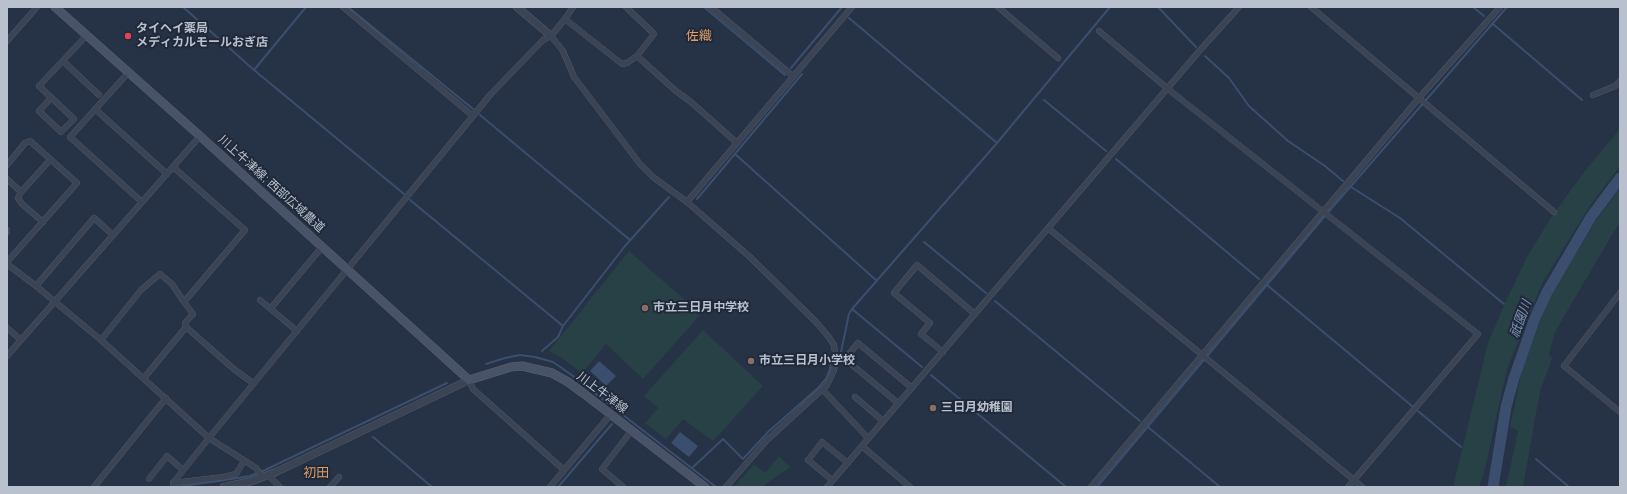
<!DOCTYPE html>
<meta charset="utf-8">
<style>
body{margin:0}
#map{position:relative;width:1627px;height:494px;overflow:hidden;background:#263245;font-family:Manrope,sans-serif}
canvas{display:block}
.frame{position:absolute;inset:0;border:8px solid #b9c0ce;pointer-events:none}
</style>
<div id="map">
<canvas width="1627" height="494"></canvas>
<div class="frame"></div>
</div>
<script>
const ctx = document.querySelector('canvas').getContext('2d');
ctx.lineJoin = 'round';
function fillPath(path, color) {
  ctx.fillStyle = color;
  ctx.fill(path, 'evenodd');
}
function shape(rows) {
  const path = new Path2D();
  for (const r of rows) {
    path.moveTo(r[0], r[1]);
    for (let i = 2; i < r.length; i += 2) path.lineTo(r[i], r[i + 1]);
  }
  return path;
}
function trace(path, color, width, dash) {
  ctx.strokeStyle = color;
  ctx.lineWidth = width;
  ctx.lineCap = dash ? 'butt' : 'round';
  ctx.setLineDash(dash || []);
  ctx.stroke(path);
}
function write(font, color, halo, rows, align = 'center') {
  ctx.font = font + ' Manrope,"Noto Sans JP",sans-serif';
  ctx.lineWidth = 4;
  ctx.setLineDash([]);
  ctx.textBaseline = 'middle';
  ctx.strokeStyle = halo;
  ctx.fillStyle = color;
  for (const [text, x, y, turn = 0] of rows) {
    ctx.save();
    ctx.translate(x, y);
    ctx.rotate((+turn || 0) * Math.PI / 180);
    ctx.textAlign = isNaN(turn) ? turn : align;
    if (halo) ctx.strokeText(text, 0, 0);
    ctx.fillText(text, 0, 0);
    ctx.restore();
  }
}
const green = shape([
 [1620,129,1620,166,1589,207,1543,282,1507,369,1485,469,1479,487,1453,487,1488,343,1505,303,1527,257,1552,216,1584,172],
 [1620,188,1620,223,1613,233,1555,332,1549,354,1552,359,1540,391,1523,487,1506,487,1518,431,1510,427,1522,370,1549,298,1596,221],
 [629,251,701,314,643,379,606,344,582,373,562,358,549,351],
 [703,330,763,386,713,441,683,419,666,439,645,423,658,408,644,396],
 [779,456,790,467,762,487,734,487,754,464,765,473]
]);
const water = shape([
 [599,361,616,376,606,386,590,371],
 [680,432,698,446,689,457,671,443]
]);
const stream = shape([
 [183,7,254,70,404,194],
 [348,7,473,109],
 [704,7,785,75],
 [1158,7,1196,47],
 [1473,7,1484,16],
 [849,18,997,143],
 [1493,24,1582,100],
 [1205,56,1229,78,1249,106,1288,141,1325,166,1343,181],
 [791,68,842,7],
 [254,70,306,7],
 [1044,100,1106,151],
 [480,115,630,240],
 [735,154,877,281],
 [1116,159,1259,279],
 [1351,187,1400,218,1504,304],
 [697,199,802,74],
 [410,200,563,326],
 [924,242,986,293],
 [1267,285,1412,406],
 [995,301,1140,421],
 [852,309,922,367],
 [542,351,558,337,563,326,625,246,669,197],
 [841,352,849,314,852,309,997,143,1110,7],
 [486,364,505,358,520,355,535,357,553,362,569,373,716,487],
 [931,375,1066,487],
 [1418,411,1461,447],
 [1148,427,1220,487],
 [373,437,432,487],
 [1536,459,1569,487],
 [692,468,723,439,743,459,768,432,818,388,826,379,830,369,831,354],
 [176,487,219,481,250,476,265,470,447,383],
 [558,487,612,424],
 [1097,487,1324,217,1507,7]
]);
const river = shape([
 [1493,487,1506,407,1514,378,1535,318,1547,292,1591,217,1620,178]
]);
const minor = shape([
 [343,7,473,116],
 [626,7,654,34,637,56,676,91,691,102,737,143],
 [711,7,793,76],
 [998,7,1058,58],
 [1311,7,1554,212],
 [565,19,622,64,627,63,637,56],
 [1099,31,1168,89,1478,334,1354,480,1362,487],
 [551,36,563,51,574,77,640,164,653,177,687,202,750,257,816,322,828,336,834,345,836,360,834,370,827,385,766,441,726,487],
 [7,41,37,7],
 [63,61,99,95],
 [129,72,70,137,142,202],
 [1593,95,1615,86,1620,81],
 [51,98,39,111,61,132,74,119,39,86,87,35],
 [95,109,167,174],
 [7,165,25,143,30,141,77,183,7,262],
 [7,179,21,192],
 [687,202,852,7],
 [43,222,22,204,18,198,21,192,50,160],
 [1048,228,1354,480,1348,487],
 [7,230,7,232],
 [7,264,36,286,101,340,209,438,256,468,261,475,271,478,280,487],
 [36,286,94,218,113,235],
 [1620,293,1564,366,1620,412],
 [260,300,297,331],
 [271,308,322,247],
 [186,327,235,370,253,383],
 [7,328,21,340],
 [101,340,141,290,160,274,172,284,184,302],
 [943,352,921,334,930,323,894,293,917,265,975,314],
 [7,356,200,136],
 [144,378,186,327,185,323,193,314,184,302,245,230,173,167],
 [469,380,473,389,564,470],
 [823,390,868,438],
 [855,397,883,421],
 [898,403,845,359,858,343,912,388],
 [863,447,910,487],
 [149,479,167,456,183,470],
 [832,480,808,460,822,442,848,463],
 [173,483,224,477,236,474,244,461],
 [94,487,166,398],
 [174,487,173,483,209,438,473,116,490,95,543,40,551,36,565,19,573,7],
 [330,487,339,477],
 [550,487,611,414],
 [623,487,602,469,632,430],
 [827,487,1201,49,1239,7],
 [1091,487,1419,98,1500,7]
]);
const tertiary = shape([
 [517,7,551,36],
 [224,487,252,481,276,472,469,380]
]);
const secondary = shape([
 [55,7,200,136,469,380,511,367,522,366,552,373,568,382,583,393,705,487]
]);
const markers = [
 [128,36,4,"#e0444e"],
 [645,308,4,"#8d6e63"],
 [751,361,4,"#8d6e63"],
 [933,408,4,"#8d6e63"]
];
const poiNames = [
 ["タイヘイ薬局",136,29],
 ["メディカルモールおぎ店",136,43],
 ["市立三日月中学校",653,308],
 ["市立三日月小学校",759,361],
 ["三日月幼稚園",941,408]
];
const streetNames = [
 ["川上牛津線; 西部広域農道",271,184,42],
 ["川上牛津線",602,393,37]
];
const neighbourhoodNames = [
 ["佐織",699,36],
 ["初田",316,473]
];
const waterNames = [
 ["祇園川",1521,319,-70]
];
fillPath(green, '#284146');
fillPath(water, '#3b4e6e');
trace(stream, '#3b4e6e', 2);
trace(river, '#3b4e6e', 11);
trace(minor, '#596272', 6);
trace(tertiary, '#596272', 8);
trace(secondary, '#596272', 9);
trace(minor, '#3b4454', 5.5);
trace(tertiary, '#3b4454', 7);
trace(secondary, '#495367', 8);
for (const [x, y, r, color] of markers) {
  const dot = new Path2D();
  dot.arc(x, y, r, 0, 2 * Math.PI);
  ctx.fillStyle = color;
  ctx.fill(dot);
  trace(dot, '#1f293a', 1.5);
}
write('bold 12px', '#b9c0ce', '#1f293a', poiNames, 'left');
write('12px', '#b9c0ce', '#1f293a', streetNames);
write('13px', '#db9e66', '#1f293a', neighbourhoodNames);
write('italic 13px', '#7e94b6', '#1f293a', waterNames);
</script>
